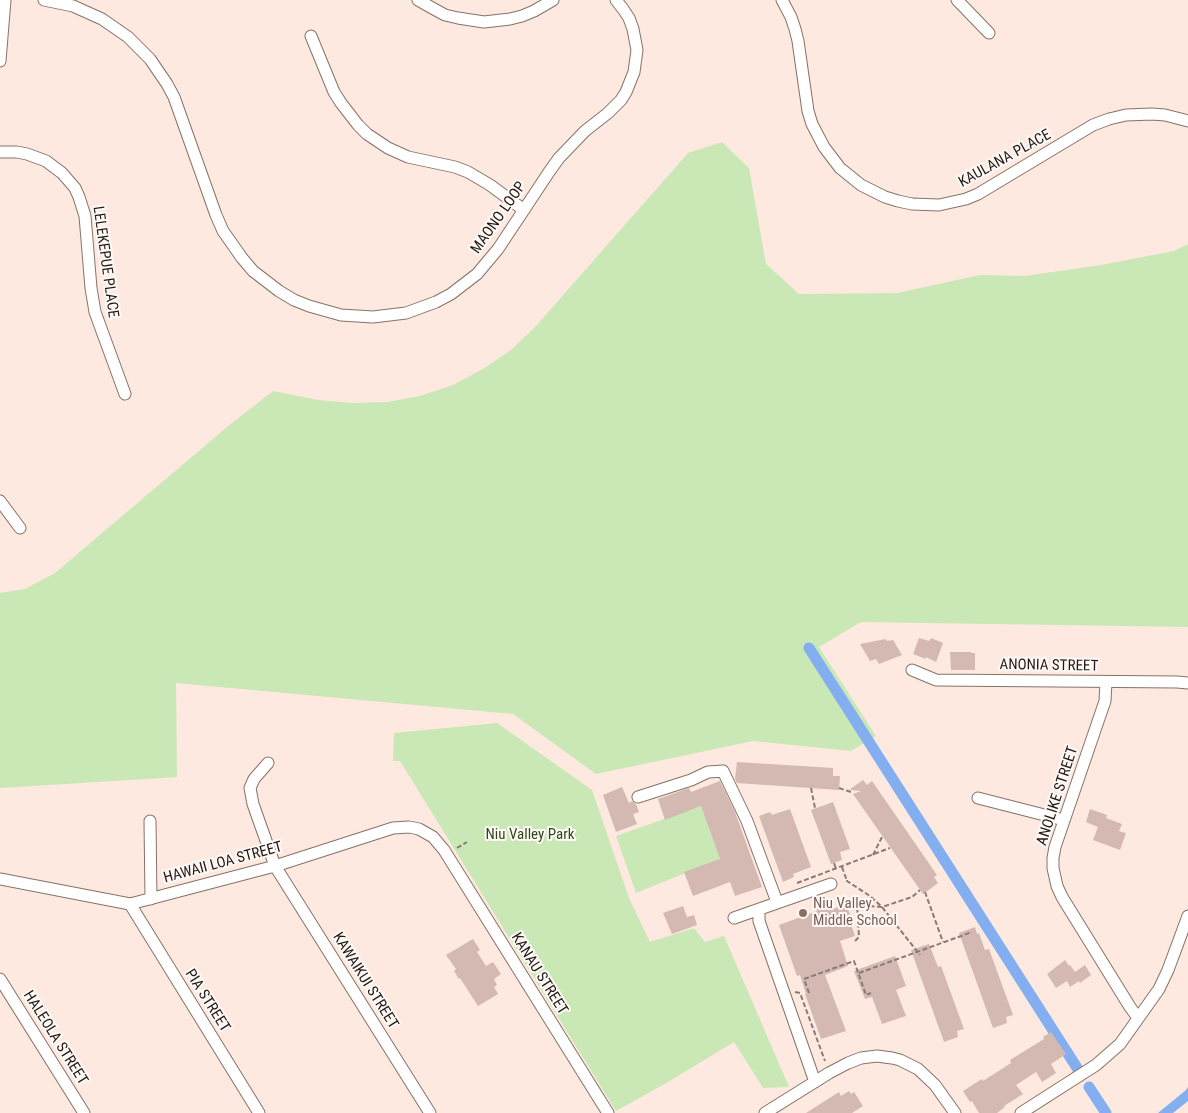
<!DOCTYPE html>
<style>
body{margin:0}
canvas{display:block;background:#fde9df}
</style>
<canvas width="1188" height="1113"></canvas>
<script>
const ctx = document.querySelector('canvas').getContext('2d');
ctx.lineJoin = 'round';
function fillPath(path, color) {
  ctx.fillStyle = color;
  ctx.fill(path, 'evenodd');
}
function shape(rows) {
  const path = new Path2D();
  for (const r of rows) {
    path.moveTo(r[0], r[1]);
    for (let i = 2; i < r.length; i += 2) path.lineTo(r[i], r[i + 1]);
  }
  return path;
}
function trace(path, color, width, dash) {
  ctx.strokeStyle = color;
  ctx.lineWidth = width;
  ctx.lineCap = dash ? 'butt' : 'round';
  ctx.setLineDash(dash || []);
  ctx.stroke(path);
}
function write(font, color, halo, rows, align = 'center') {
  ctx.font = font + ' "Roboto Condensed",sans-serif';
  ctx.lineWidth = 4;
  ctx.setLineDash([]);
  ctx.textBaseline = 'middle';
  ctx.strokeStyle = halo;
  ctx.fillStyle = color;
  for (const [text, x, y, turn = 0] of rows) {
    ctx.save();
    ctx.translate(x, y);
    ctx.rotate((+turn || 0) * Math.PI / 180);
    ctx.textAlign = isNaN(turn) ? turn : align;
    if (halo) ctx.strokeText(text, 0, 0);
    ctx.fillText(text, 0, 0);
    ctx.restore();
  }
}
const green = shape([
 [722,142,749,168,766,264,799,294,897,293,980,275,1025,276,1101,265,1174,251,1188,244,1188,627,861,622,819,647,876,736,851,751,753,741,596,774,513,714,176,683,177,777,0,788,0,593,25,589,55,573,227,427,273,391,318,400,352,403,387,402,420,396,453,385,483,369,511,350,536,326,688,153],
 [497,723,592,790,629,898,650,942,694,928,705,942,724,936,789,1087,763,1088,734,1042,668,1082,616,1111,400,761,393,761,394,733],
 [701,806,720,859,636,893,616,836]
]);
const water = shape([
 [1188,1087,1188,1101,1173,1113,1158,1113,1186,1090]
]);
const canal = shape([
 [809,648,1079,1071],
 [1089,1087,1106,1113]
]);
const building = shape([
 [919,638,929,641,931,638,943,643,936,662,926,657,926,659,913,654],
 [886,639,887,641,893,640,902,655,879,664,876,659,870,661,860,644],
 [950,652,971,652,971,653,975,653,975,670,951,670],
 [737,762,833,768,833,776,840,776,839,790,737,783,735,779],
 [863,780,867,785,872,781,937,875,934,877,938,883,923,894,853,794,861,791,849,790],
 [720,781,735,812,762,887,735,896,730,882,693,896,684,872,720,859,701,806,665,820,658,799,689,788,691,792],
 [622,787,629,803,632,801,636,804,639,812,633,814,637,824,616,832,603,795],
 [833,802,850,849,840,852,842,860,831,864,811,810],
 [790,809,811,867,793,874,794,877,783,882,759,816,770,812,772,815],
 [1090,809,1107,815,1106,818,1122,824,1119,831,1126,833,1120,850,1093,840,1098,827,1086,822],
 [828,904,830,910,846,904,850,914,848,915,855,936,840,941,848,966,825,975,846,1031,821,1039,805,994,806,994,800,975,797,976,779,925,817,911,816,909],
 [683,906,687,917,694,915,697,925,672,934,663,913],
 [975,927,977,934,979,933,985,950,989,949,1013,1015,1006,1017,1007,1023,993,1028,959,933],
 [473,939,480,950,477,952,486,966,493,962,501,974,494,979,497,985,494,987,498,994,478,1006,460,978,459,979,454,971,456,969,446,955],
 [929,944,938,967,941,966,964,1029,957,1031,958,1037,944,1042,911,950],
 [895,956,906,986,896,990,906,1016,882,1024,872,997,865,999,854,971],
 [1065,960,1069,966,1070,965,1075,972,1085,965,1091,975,1080,983,1079,981,1070,987,1067,981,1056,988,1047,974],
 [1051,1032,1066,1054,1051,1064,1056,1073,1042,1082,1036,1072,1016,1085,1023,1094,1004,1106,1005,1107,997,1113,979,1113,972,1101,970,1102,963,1091,982,1079,983,1081,1011,1063,1010,1060,1044,1039,1043,1037],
 [849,1091,851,1094,854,1092,863,1106,852,1113,806,1113,839,1092,841,1096]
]);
const path = shape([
 [811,788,815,808],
 [839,788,851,792],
 [457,848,467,842],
 [873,855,882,837],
 [834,863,836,869],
 [842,867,847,881],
 [848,881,847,881,870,896,882,907,920,955],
 [797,883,890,848],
 [925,892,943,942],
 [840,901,857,905,882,907,912,897,920,890],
 [855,941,859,937,857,905],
 [859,973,972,932],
 [795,992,800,993,825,1061],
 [809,993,804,979,854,961,866,995,871,993]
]);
const minor = shape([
 [44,0,73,6,102,19,128,37,150,59,167,84,174,97,216,215,223,231,242,258,253,271,279,291,294,300,309,306,341,315,373,317,406,313,436,302,451,294,477,274,498,249,549,172,559,158,585,131,608,113,621,100,626,92,634,72,637,50,633,29,629,18,623,9,616,0],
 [418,0,434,9,445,15,458,18,484,22,510,19,522,16,534,11,553,0],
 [782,0,791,17,795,29,798,41,808,111,812,124,824,147,840,168,861,185,885,197,898,201,912,204,939,205,966,199,978,194,1093,125,1109,119,1126,115,1152,114,1165,115,1188,121],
 [957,0,989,33],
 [311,36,334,92,341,103,358,125,367,134,388,148,408,157,455,167,468,172,490,185,524,210],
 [0,61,5,0],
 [0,152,17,152,27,154,46,161,62,173,75,188,79,197,85,216,91,288,95,312,125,394],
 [0,501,20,528],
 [912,670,936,680,1177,682,1188,683],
 [1106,682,1105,701,1055,847,1053,858,1053,868,1057,886,1062,897,1130,1007,1138,1018],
 [268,763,254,779,250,788,253,804,275,866,430,1113],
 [638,797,691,780,708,772,723,771,747,821,777,902],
 [978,798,1064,820],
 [150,821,151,899],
 [0,879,130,904,275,866,393,828,409,827,419,829,433,837,444,850,608,1113],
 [130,904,259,1113],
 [759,909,759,921,815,1082],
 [734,918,831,884],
 [0,979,84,1113],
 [765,1113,829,1073,848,1063,861,1058,877,1056,892,1058,900,1060,918,1069,935,1085,955,1113],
 [1021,1113,1096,1065,1120,1044,1159,989,1168,970,1188,916]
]);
const markers = [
 [803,913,5,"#8d6e63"]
];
const streetNames = [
 ["KAULANA PLACE",1005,159,-29],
 ["MAONO LOOP",499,218,-55],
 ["LELEKEPUE PLACE",105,262,82],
 ["ANONIA STREET",1049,666,1],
 ["ANOLIKE STREET",1058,796,-72],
 ["HAWAII LOA STREET",223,863,-15],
 ["KANAU STREET",539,974,58],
 ["KAWAIKUI STREET",365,981,58],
 ["PIA STREET",207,1001,58],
 ["HALEOLA STREET",55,1038,58]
];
const parkNames = [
 ["Niu Valley Park",530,835]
];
const educationNames = [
 ["Niu Valley",813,904],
 ["Middle School",813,921]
];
fillPath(green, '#cae7b6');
fillPath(water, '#83aff1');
trace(canal, '#83aff1', 11);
fillPath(building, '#d3b9b2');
trace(minor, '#877267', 13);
trace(path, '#897b74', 2, [5, 2.5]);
trace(minor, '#fff', 11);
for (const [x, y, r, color] of markers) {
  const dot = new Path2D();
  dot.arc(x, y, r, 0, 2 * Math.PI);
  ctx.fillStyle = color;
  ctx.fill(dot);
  trace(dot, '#fffaf7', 2);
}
write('15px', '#211914', '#fffaf7', streetNames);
write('15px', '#2e4917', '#fffaf7', parkNames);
write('15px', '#785e54', '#fffaf7', educationNames, 'left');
</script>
